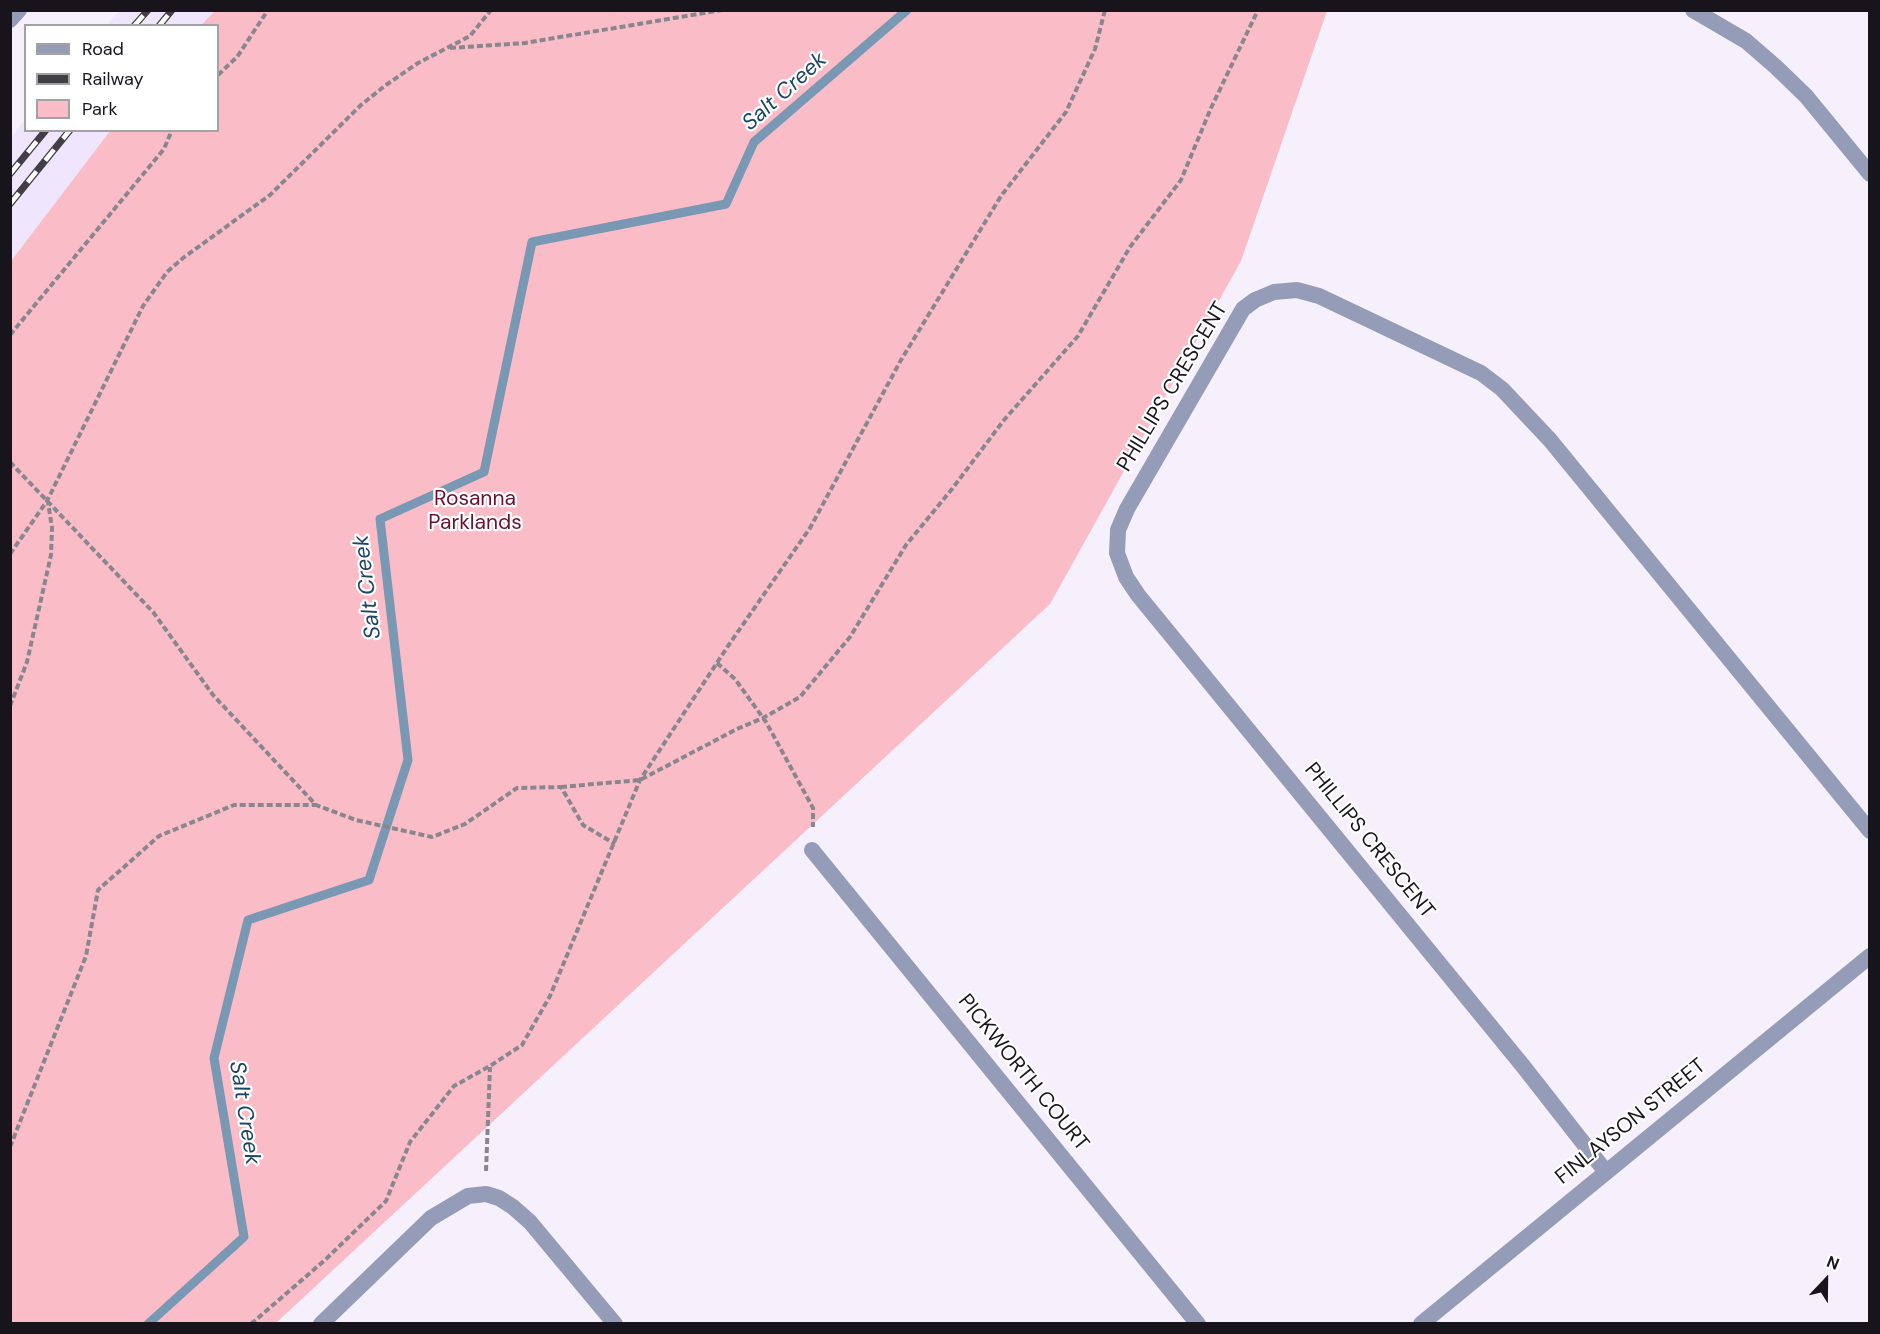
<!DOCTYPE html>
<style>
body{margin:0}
#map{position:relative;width:1880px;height:1334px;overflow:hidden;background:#f6f0fd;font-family:"DM Sans",sans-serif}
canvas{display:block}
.frame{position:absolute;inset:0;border:12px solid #17141b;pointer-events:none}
.legend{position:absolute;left:24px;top:24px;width:195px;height:108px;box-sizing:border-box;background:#fff;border:2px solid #a2a1a4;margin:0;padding:8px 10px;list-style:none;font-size:18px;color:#17141b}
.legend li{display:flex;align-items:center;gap:12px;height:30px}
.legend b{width:30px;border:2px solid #a2a1a4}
.north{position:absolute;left:1796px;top:1250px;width:60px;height:60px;-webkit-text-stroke:4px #fff;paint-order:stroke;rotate:22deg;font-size:16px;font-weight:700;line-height:24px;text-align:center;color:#17141b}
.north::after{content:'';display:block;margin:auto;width:21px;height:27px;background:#17141b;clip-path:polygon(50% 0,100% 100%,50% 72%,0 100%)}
</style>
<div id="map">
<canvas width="1880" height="1334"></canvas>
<div class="frame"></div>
<ul class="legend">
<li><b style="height:8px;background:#959cb7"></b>Road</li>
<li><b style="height:8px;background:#413e46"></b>Railway</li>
<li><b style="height:16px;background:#fabdc7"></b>Park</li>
</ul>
<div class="north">N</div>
</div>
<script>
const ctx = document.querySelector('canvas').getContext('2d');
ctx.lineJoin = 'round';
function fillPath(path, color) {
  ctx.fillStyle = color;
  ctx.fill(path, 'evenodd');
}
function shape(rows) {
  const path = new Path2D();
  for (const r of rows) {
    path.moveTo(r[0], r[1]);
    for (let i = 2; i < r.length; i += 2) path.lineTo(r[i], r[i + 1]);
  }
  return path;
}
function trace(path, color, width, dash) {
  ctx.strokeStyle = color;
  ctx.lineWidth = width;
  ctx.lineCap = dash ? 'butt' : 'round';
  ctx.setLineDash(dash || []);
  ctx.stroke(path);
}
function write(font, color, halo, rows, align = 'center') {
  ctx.font = font + ' "DM Sans",sans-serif';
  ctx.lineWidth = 4.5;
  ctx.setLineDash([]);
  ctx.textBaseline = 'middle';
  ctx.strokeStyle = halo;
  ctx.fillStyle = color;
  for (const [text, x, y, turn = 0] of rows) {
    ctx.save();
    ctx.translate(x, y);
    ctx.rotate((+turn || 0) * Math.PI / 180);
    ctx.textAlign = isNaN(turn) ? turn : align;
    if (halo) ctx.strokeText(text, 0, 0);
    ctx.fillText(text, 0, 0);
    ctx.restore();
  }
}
const built = shape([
 [119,11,215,11,201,25,106,26],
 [25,120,26,130,110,131,11,261,10,139]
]);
const green = shape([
 [215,11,1327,11,1241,261,1050,604,276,1323,11,1323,11,261,110,131,218,130,218,26,201,25]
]);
const stream = shape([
 [148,1324,244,1237,214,1058,248,920,369,880,408,760,380,519,484,472,532,242,726,204,754,142,907,10]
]);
const path = shape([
 [450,48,525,43,722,10],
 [218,75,237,57,268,10],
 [10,335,164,149,172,130],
 [10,462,153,612,213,695,316,805,356,820,432,837,465,824,517,788,561,787,583,825,615,844],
 [10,554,47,501,143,306,167,272,183,258,270,195,361,105,386,85,418,63,470,36,491,10],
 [717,663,735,679,766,722,813,808,813,827],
 [10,706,27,662,51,555,52,528,48,502],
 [561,787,640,780,737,729,763,718,800,697,850,637,906,545,952,489,1004,420,1078,336,1130,247,1181,180,1211,108,1258,10],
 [10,1147,86,956,98,890,159,836,234,805,316,805],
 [486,1171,490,1067],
 [251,1324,325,1260,386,1201,410,1142,454,1086,490,1066,522,1045,550,996,640,780,728,646,810,528,901,360,1001,196,1066,112,1095,49,1105,10]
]);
const minor = shape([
 [1693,10,1746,41,1776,67,1806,96,1870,174],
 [10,20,19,10],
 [812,850,1198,1324],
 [1606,1172,1523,1066,1138,595,1126,577,1117,553,1118,530,1127,509,1243,309,1255,300,1274,292,1297,290,1319,296,1481,373,1502,389,1550,440,1870,831],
 [321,1324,431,1218,468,1196,486,1194,499,1198,513,1207,530,1222,615,1324],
 [1421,1324,1870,956]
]);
const rail = shape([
 [134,26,148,10],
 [159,26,172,10],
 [10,174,46,130],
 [10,204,70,130]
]);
const streetNames = [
 ["PHILLIPS CRESCENT",1173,387,-59],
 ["PHILLIPS CRESCENT",1369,841,51],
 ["PICKWORTH COURT",1023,1073,51],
 ["FINLAYSON STREET",1631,1122,-39]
];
const parkNames = [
 ["Rosanna",475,499],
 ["Parklands",475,523]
];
const waterNames = [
 ["Salt Creek",785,92,-42],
 ["Salt Creek",368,587,-97],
 ["Salt Creek",244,1113,81]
];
fillPath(built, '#efe5fc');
fillPath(green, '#fabdc7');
trace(stream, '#7898b4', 9);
trace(path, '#8a8690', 4, [6, 3]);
trace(minor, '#959cb7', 16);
trace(rail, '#413e46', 7);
trace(rail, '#fff', 4.5, [14]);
write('21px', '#17141b', '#fff', streetNames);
write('21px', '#69112d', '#fff', parkNames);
write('italic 22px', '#1a4565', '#fff', waterNames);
</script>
